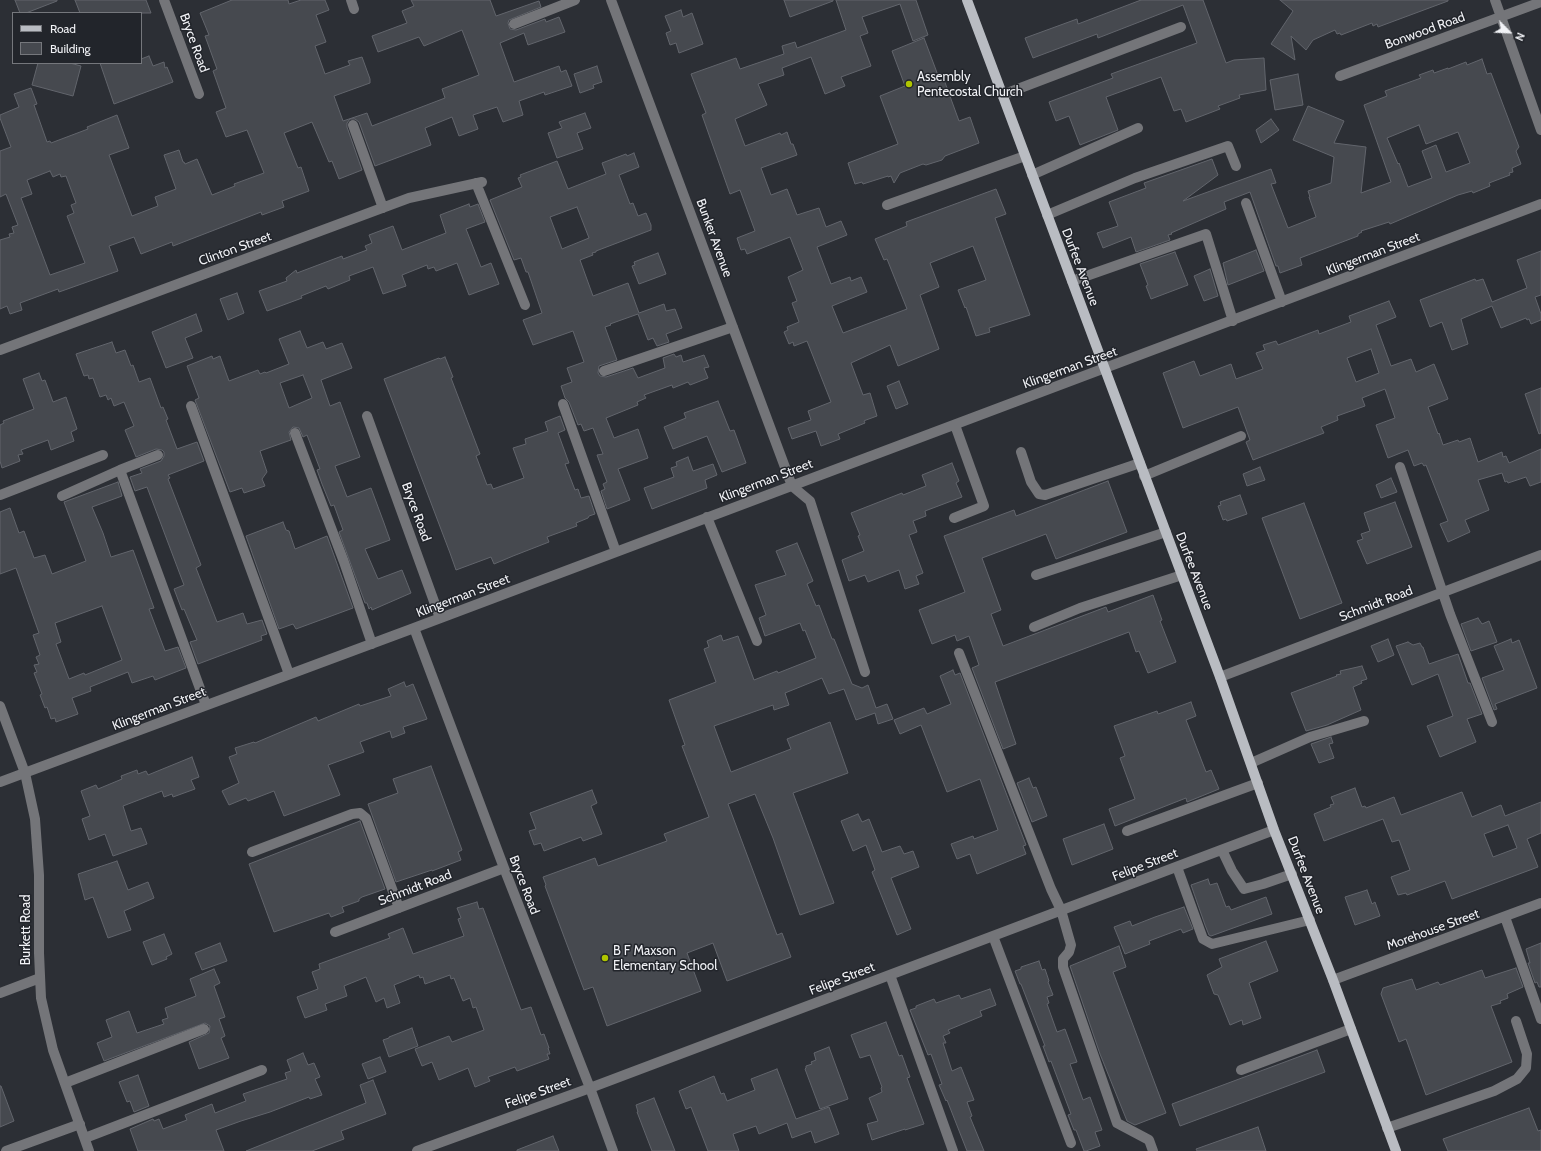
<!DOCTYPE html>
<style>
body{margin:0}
#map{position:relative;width:1541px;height:1151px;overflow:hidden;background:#2c2f35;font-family:Cabin,sans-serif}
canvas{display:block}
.legend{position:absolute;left:12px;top:12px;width:130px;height:52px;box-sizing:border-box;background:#22252b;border:1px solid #75777c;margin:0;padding:5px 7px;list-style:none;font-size:12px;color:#f1f2f6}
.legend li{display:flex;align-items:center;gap:8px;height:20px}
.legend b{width:20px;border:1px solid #75777c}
.north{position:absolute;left:1489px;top:12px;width:40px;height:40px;-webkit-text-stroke:3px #22252b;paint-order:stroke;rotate:114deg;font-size:11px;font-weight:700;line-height:16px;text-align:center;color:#f1f2f6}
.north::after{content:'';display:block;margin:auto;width:14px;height:18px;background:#f1f2f6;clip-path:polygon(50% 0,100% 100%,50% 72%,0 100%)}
</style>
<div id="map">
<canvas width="1541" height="1151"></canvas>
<ul class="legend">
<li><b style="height:5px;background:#b9bcc2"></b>Road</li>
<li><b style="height:11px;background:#46494f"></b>Building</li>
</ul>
<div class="north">N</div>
</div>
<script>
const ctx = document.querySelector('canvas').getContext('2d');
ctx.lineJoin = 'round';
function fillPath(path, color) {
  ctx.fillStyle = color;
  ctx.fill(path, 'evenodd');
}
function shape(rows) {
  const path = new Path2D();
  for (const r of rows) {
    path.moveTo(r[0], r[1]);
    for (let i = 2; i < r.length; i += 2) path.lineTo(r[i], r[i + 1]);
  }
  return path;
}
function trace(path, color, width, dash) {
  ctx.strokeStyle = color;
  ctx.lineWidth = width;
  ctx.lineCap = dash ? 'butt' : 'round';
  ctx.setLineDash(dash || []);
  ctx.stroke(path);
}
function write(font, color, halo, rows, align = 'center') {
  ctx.font = font + ' Cabin,sans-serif';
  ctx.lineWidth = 3;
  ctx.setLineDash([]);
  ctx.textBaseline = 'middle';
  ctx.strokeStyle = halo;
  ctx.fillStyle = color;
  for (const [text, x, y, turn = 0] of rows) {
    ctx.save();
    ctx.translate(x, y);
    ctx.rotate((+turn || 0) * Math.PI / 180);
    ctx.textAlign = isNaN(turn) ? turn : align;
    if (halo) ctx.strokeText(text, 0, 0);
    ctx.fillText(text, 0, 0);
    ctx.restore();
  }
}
const building = shape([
 [15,0,57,0,57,1,26,13,20,13,15,0],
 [75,0,146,0,151,13,80,13,75,0],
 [232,0,288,0,289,4,301,0,325,0,329,10,316,15,326,42,315,46,325,74,350,65,348,61,362,57,370,79,370,83,334,96,343,121,367,113,372,126,445,98,442,89,479,75,462,30,424,46,419,37,378,52,372,36,407,23,402,11,414,6,411,0,490,0,496,16,539,1,541,7,509,20,508,23,510,29,516,30,545,19,546,22,559,17,565,32,528,45,524,33,500,43,514,82,559,66,561,72,566,70,572,86,545,95,544,92,519,101,523,115,503,122,497,107,473,115,478,129,459,136,452,117,425,128,431,145,375,166,359,122,355,119,350,119,347,123,347,127,362,170,339,179,332,161,329,162,312,122,284,133,298,168,301,167,309,191,282,201,284,207,262,215,261,212,173,246,172,242,141,254,134,237,109,246,118,271,59,292,58,289,20,303,22,310,10,314,7,306,0,309,0,240,10,237,9,234,14,233,12,227,18,225,6,194,0,197,0,151,11,147,0,118,0,115,19,107,14,94,31,88,37,104,34,105,47,142,50,141,51,143,88,129,87,127,117,115,129,148,109,155,132,216,158,206,155,197,176,189,164,155,179,150,183,162,184,162,185,164,197,159,212,195,235,186,234,184,264,173,247,130,226,137,216,112,226,108,213,71,217,69,205,36,209,35,200,13,232,0],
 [50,171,53,177,60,174,61,177,66,176,76,203,71,205,74,213,67,216,85,263,50,275,21,198,32,194,27,180,50,171],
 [784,0,833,0,833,1,790,17,784,0],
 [836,0,916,0,928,35,913,41,900,4,862,17,868,33,860,36,871,66,841,77,845,86,825,94,811,57,782,68,784,75,758,84,767,105,735,119,745,146,780,133,781,135,787,132,791,144,793,144,797,155,761,168,771,195,787,189,797,215,819,208,826,227,841,221,847,235,817,247,831,284,850,277,851,281,861,277,867,292,832,306,843,333,907,309,887,259,884,260,875,239,907,226,906,222,996,189,1006,214,995,218,1030,315,989,328,990,332,976,336,966,307,965,308,958,290,986,280,973,246,930,263,939,287,920,295,939,349,898,366,890,345,851,363,863,395,870,393,877,416,866,420,864,421,865,423,838,434,840,439,821,446,816,431,792,439,788,428,811,420,808,411,831,402,807,341,794,346,793,342,789,344,784,332,788,330,787,327,799,322,792,303,797,301,788,277,803,270,790,237,747,254,745,249,741,250,737,238,755,231,740,190,730,194,702,115,706,113,691,74,736,58,740,69,784,54,782,46,795,42,797,48,846,30,836,0],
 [1141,0,1203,0,1226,63,1234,60,1264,58,1266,90,1239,95,1240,98,1218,106,1220,109,1186,122,1181,109,1174,111,1161,77,1106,97,1118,130,1080,145,1069,116,1056,121,1049,102,1113,78,1111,74,1197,43,1183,5,1098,38,1097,34,1033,58,1025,38,1077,19,1078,24,1141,0],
 [1280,0,1448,0,1448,1,1378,27,1377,24,1373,26,1372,23,1341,35,1340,33,1337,34,1335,30,1313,40,1306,50,1291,36,1295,60,1271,44,1293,11,1280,0],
 [681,10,683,17,692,13,703,44,679,53,676,43,670,45,666,33,671,31,665,16,681,10],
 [924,38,939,78,943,77,959,121,970,117,979,143,945,156,942,160,926,165,923,164,900,173,894,183,891,176,888,177,888,176,863,184,862,182,855,184,848,163,898,144,880,96,905,86,892,51,924,38],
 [149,56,153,66,164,62,165,68,167,67,173,82,114,104,100,63,141,63,141,59,149,56],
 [1482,59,1487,74,1491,73,1519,147,1516,151,1521,164,1512,168,1513,172,1509,173,1510,175,1489,183,1490,186,1473,193,1472,191,1458,195,1390,224,1389,222,1361,231,1362,232,1358,234,1358,236,1300,258,1302,265,1280,273,1278,266,1276,266,1250,192,1224,202,1226,209,1171,233,1172,234,1168,235,1170,240,1136,252,1131,237,1103,248,1097,233,1118,226,1109,202,1146,188,1144,183,1212,159,1218,175,1183,201,1271,169,1276,183,1271,184,1288,228,1316,217,1309,197,1310,197,1308,191,1331,183,1334,157,1293,140,1308,106,1344,121,1334,143,1366,147,1361,193,1391,182,1364,105,1387,96,1385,91,1421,78,1419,75,1433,70,1434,73,1448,68,1448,69,1466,62,1467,65,1482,59],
 [1419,125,1426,144,1458,132,1470,163,1446,172,1436,145,1422,151,1432,178,1408,187,1399,163,1398,164,1387,138,1419,125],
 [38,63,70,63,81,66,73,96,32,85,38,63],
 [597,66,602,82,593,85,594,88,580,93,574,74,597,66],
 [1298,74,1303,105,1275,110,1270,80,1298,74],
 [585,113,591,128,577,133,583,149,557,158,548,133,562,128,559,122,585,113],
 [1271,119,1279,130,1261,143,1256,130,1271,119],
 [634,153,639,167,619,175,630,204,633,203,638,216,646,213,651,225,651,230,596,251,596,252,592,253,593,255,580,260,593,296,628,283,639,313,664,304,666,311,675,309,682,328,666,334,669,342,657,346,653,338,648,340,638,314,610,324,611,325,605,327,617,360,599,366,598,373,600,376,606,377,633,368,638,378,665,368,663,358,674,354,676,357,681,355,683,362,704,355,709,367,704,368,708,378,690,385,688,382,673,388,672,385,644,395,646,398,637,402,638,405,606,418,614,438,638,429,648,458,618,469,630,500,607,509,601,491,605,489,603,484,607,482,597,455,603,454,593,428,584,431,581,424,578,425,569,402,565,398,561,386,572,382,567,368,584,362,573,331,533,345,523,320,542,313,528,272,526,272,521,258,514,260,490,200,522,187,518,178,521,177,520,175,557,161,568,189,606,174,602,163,626,154,627,156,634,153],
 [577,207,589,238,562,249,550,217,577,207],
 [469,204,470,207,478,204,485,222,466,229,481,267,491,263,499,284,469,295,457,263,436,271,434,267,428,269,427,265,402,275,406,286,383,294,373,267,349,276,350,280,328,289,326,286,301,296,302,298,267,311,259,291,287,281,286,278,296,270,297,273,342,256,343,259,367,250,365,246,372,243,369,235,393,226,402,250,446,233,440,215,469,204],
 [1256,250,1264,271,1228,285,1223,263,1256,250],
 [1541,251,1541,295,1535,297,1541,314,1541,320,1531,324,1529,319,1527,320,1526,318,1501,328,1492,306,1461,319,1468,344,1452,350,1442,322,1430,327,1420,300,1475,279,1476,281,1483,279,1492,302,1527,288,1517,260,1541,251],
 [1175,252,1188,285,1151,299,1146,286,1148,285,1140,264,1175,252],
 [658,253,666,274,639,284,632,266,635,265,634,262,658,253],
 [1210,269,1218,296,1204,301,1194,276,1210,269],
 [237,293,244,313,228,320,220,299,237,293],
 [1389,301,1396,317,1376,325,1391,366,1411,359,1416,372,1434,364,1448,399,1428,407,1438,434,1439,433,1443,445,1458,440,1459,442,1470,438,1478,462,1502,452,1503,457,1506,456,1509,463,1541,449,1541,482,1530,486,1526,477,1508,483,1507,481,1505,482,1502,473,1478,480,1489,510,1465,520,1470,532,1448,542,1440,524,1448,521,1426,465,1424,466,1422,463,1414,466,1408,450,1388,458,1376,425,1395,418,1385,389,1362,398,1365,406,1337,416,1338,420,1321,427,1324,433,1253,460,1246,442,1250,440,1238,407,1183,428,1163,373,1194,361,1200,376,1231,364,1236,379,1263,369,1256,353,1265,350,1263,345,1276,341,1278,345,1318,330,1319,334,1351,322,1349,316,1389,301],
 [1371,349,1379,373,1356,382,1347,358,1371,349],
 [196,314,202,331,185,338,193,358,166,368,152,332,196,314],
 [300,331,307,348,323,342,326,349,342,343,352,368,321,380,330,406,340,402,360,457,335,466,347,497,371,488,384,523,390,540,365,549,378,579,402,570,411,593,372,610,371,607,369,609,367,603,365,603,339,532,343,530,334,505,331,506,322,484,317,470,320,469,307,435,303,437,299,428,293,427,289,432,291,440,260,451,267,472,262,479,265,486,244,493,242,488,230,492,195,400,199,398,187,366,212,356,213,359,220,356,229,381,258,370,260,374,265,372,266,373,289,364,279,339,300,331],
 [303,375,312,398,289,408,280,383,303,375],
 [112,342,116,353,125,350,131,366,133,365,139,382,150,378,161,408,163,407,168,419,166,420,177,449,197,442,204,461,168,475,170,478,168,479,201,565,196,568,217,622,243,613,247,624,262,620,267,634,261,636,262,640,198,664,190,642,197,640,184,609,182,610,174,589,184,585,147,487,135,491,130,477,142,473,140,469,161,461,164,456,164,452,162,450,156,449,136,457,125,430,134,426,124,402,114,406,111,398,108,400,106,395,100,397,93,378,89,379,88,375,84,376,76,354,112,342],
 [445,357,453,377,451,378,480,454,476,456,487,485,491,484,493,489,524,478,513,448,526,444,525,439,548,431,545,422,560,416,565,430,558,433,569,463,565,464,575,490,578,489,581,498,589,496,595,514,589,516,588,518,576,523,577,526,547,537,549,542,513,556,494,564,491,557,456,570,450,553,384,379,439,358,440,359,445,357],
 [39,373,42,381,45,380,53,402,66,397,77,429,71,432,74,441,51,450,48,440,21,450,23,454,18,455,20,461,2,468,0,461,0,425,4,423,3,421,34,409,23,379,39,373],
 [899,381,908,404,896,409,887,386,899,381],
 [1541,388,1541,433,1539,434,1525,394,1541,388],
 [718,401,730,431,734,430,746,463,722,472,707,436,673,449,664,427,686,418,684,413,718,401],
 [688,457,693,471,713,464,717,475,705,480,707,488,652,509,644,488,674,477,671,468,677,466,676,462,688,457],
 [952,463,959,481,956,483,962,497,925,511,926,516,913,521,917,532,909,535,923,573,916,576,919,584,905,589,899,570,868,582,865,575,849,581,842,560,864,551,858,536,860,535,851,513,902,493,903,495,926,486,922,475,952,463],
 [1260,467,1265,480,1247,486,1243,474,1260,467],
 [1391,478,1397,492,1381,498,1376,485,1391,478],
 [1108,481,1127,532,1056,559,1046,534,982,558,1001,610,991,614,1003,646,1106,607,1108,612,1153,595,1162,620,1160,621,1176,662,1148,673,1139,651,1136,652,1129,632,995,682,1016,744,1003,749,972,668,979,665,969,636,957,641,955,635,932,644,919,610,965,592,944,536,1014,510,1016,516,1108,481],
 [118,482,122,496,92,507,103,533,111,557,133,550,154,608,149,609,165,651,178,647,186,668,155,680,153,676,132,683,128,672,90,687,91,691,72,698,78,714,56,722,55,718,51,719,47,707,45,708,40,695,42,694,34,673,37,672,34,665,39,664,36,657,40,655,33,635,39,633,16,568,0,574,0,512,10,508,19,533,24,531,34,558,45,555,52,574,86,561,64,502,118,482],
 [102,606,122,660,85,675,84,673,69,679,56,644,61,642,55,623,102,606],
 [1240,495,1247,514,1227,521,1226,519,1223,520,1218,506,1221,505,1220,502,1240,495],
 [1395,502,1412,547,1367,564,1357,541,1363,539,1361,534,1370,531,1364,513,1395,502],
 [1304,503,1342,603,1300,619,1262,518,1304,503],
 [283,522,286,530,289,531,295,549,327,536,353,608,296,629,293,624,279,629,246,536,283,522],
 [797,543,813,581,807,584,816,606,819,605,832,639,834,639,852,684,862,688,868,685,876,708,887,704,893,719,878,724,875,713,856,720,844,689,829,694,822,678,785,693,789,705,774,710,773,705,714,726,731,772,791,749,787,739,830,722,848,773,793,793,834,903,800,915,773,838,755,794,728,804,777,935,782,933,791,957,727,981,713,943,687,953,701,991,607,1026,593,987,584,990,545,886,546,885,543,877,595,858,598,866,667,841,664,834,709,817,682,746,685,745,669,700,716,682,704,649,709,647,707,641,721,635,723,641,738,636,754,680,777,671,778,673,816,658,805,630,803,631,800,623,765,636,759,618,766,615,755,585,786,575,776,551,797,543],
 [1478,618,1482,624,1489,621,1497,642,1471,651,1461,624,1478,618],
 [1388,639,1394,655,1378,662,1371,646,1388,639],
 [1511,639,1512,643,1519,640,1537,688,1495,704,1497,709,1494,710,1482,678,1504,670,1494,646,1511,639],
 [1408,642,1413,645,1420,643,1422,647,1423,647,1429,664,1458,654,1468,683,1470,683,1482,714,1467,719,1476,742,1440,757,1427,726,1453,716,1438,674,1412,685,1396,646,1408,642],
 [1362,666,1367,679,1361,681,1362,683,1353,687,1361,710,1327,725,1306,731,1291,693,1337,676,1336,675,1341,674,1340,671,1362,666],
 [953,670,955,675,960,673,1026,845,1023,846,1026,854,977,874,970,854,957,859,951,844,973,836,974,839,998,830,980,779,947,792,921,725,900,734,894,720,924,708,927,714,951,704,940,676,953,670],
 [404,682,406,687,413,684,427,719,403,727,405,733,392,738,390,731,360,742,364,752,328,765,340,795,284,816,274,791,248,801,246,798,229,805,222,791,239,783,229,757,237,754,235,748,254,742,255,743,316,717,318,721,359,704,360,706,391,696,388,689,404,682],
 [1191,702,1196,716,1186,720,1206,772,1211,770,1219,789,1187,802,1186,798,1115,826,1109,809,1135,799,1120,758,1125,756,1114,726,1157,711,1158,714,1191,702],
 [1331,737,1333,743,1329,744,1334,758,1319,763,1311,744,1331,737],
 [192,757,199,777,191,780,195,789,173,797,172,794,164,797,162,791,123,806,131,831,141,828,147,844,113,856,105,834,89,840,82,819,90,816,81,791,96,785,98,789,122,779,121,776,137,770,138,774,146,771,148,775,192,757],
 [431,766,462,850,458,852,461,860,432,871,432,870,396,882,368,804,398,793,393,779,431,766],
 [1029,778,1033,788,1036,787,1047,816,1032,822,1017,783,1029,778],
 [1355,788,1362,807,1365,806,1366,808,1394,797,1401,815,1462,792,1472,817,1501,805,1505,816,1541,802,1541,833,1527,839,1538,867,1452,899,1445,881,1407,895,1406,893,1398,895,1391,877,1410,870,1399,840,1392,842,1383,819,1324,841,1314,814,1331,807,1330,805,1334,804,1331,797,1355,788],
 [1508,825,1517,848,1493,857,1484,834,1508,825],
 [592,790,597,803,591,806,602,834,583,841,581,837,544,851,541,843,534,845,529,831,536,829,530,813,592,790],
 [858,814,862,822,869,819,882,852,900,846,904,854,913,851,919,867,891,878,911,929,897,935,872,872,875,870,866,845,853,851,841,821,858,814],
 [360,821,385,889,362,897,359,899,359,901,342,907,344,912,331,917,329,913,274,932,249,864,360,821],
 [1104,824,1113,849,1072,865,1063,839,1104,824],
 [117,861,128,890,148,882,154,898,124,911,131,930,108,938,93,897,85,900,78,874,117,861],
 [1208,879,1210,885,1217,883,1226,907,1229,906,1231,910,1266,897,1272,914,1211,936,1209,935,1205,925,1191,885,1208,879],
 [1367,890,1372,904,1375,902,1380,916,1355,925,1345,897,1367,890],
 [477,902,479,909,483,908,521,1010,531,1007,541,1035,544,1034,549,1048,548,1048,550,1054,547,1054,549,1059,517,1071,515,1067,488,1077,490,1081,475,1087,468,1068,439,1080,432,1062,422,1066,415,1049,449,1036,452,1042,484,1030,476,1007,473,1008,470,998,463,1001,454,978,451,979,450,975,425,984,423,977,420,978,419,975,394,985,400,1003,387,1008,384,998,376,1002,366,977,344,986,347,996,325,1004,327,1010,305,1018,297,997,318,989,312,972,320,969,319,964,390,938,388,934,403,928,413,954,464,936,458,919,461,918,457,908,477,902],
 [1184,907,1193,929,1183,933,1181,929,1149,941,1150,944,1125,954,1114,927,1130,921,1132,926,1155,917,1184,907],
 [164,934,172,954,166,957,167,959,152,965,143,942,164,934],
 [1266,941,1278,971,1249,983,1261,1018,1243,1025,1242,1020,1230,1025,1218,995,1214,994,1207,975,1222,967,1219,959,1266,941],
 [220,943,227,961,202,970,195,953,220,943],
 [1541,943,1541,987,1539,987,1537,982,1535,983,1528,963,1530,963,1526,949,1541,943],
 [1119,946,1126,967,1113,972,1166,1113,1135,1125,1127,1121,1100,1054,1070,966,1119,946],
 [1039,961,1042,970,1045,969,1049,981,1048,982,1053,995,1047,997,1049,1003,1047,1004,1057,1032,1065,1029,1077,1062,1070,1064,1083,1100,1090,1097,1102,1130,1095,1132,1100,1146,1086,1151,1084,1151,1076,1130,1074,1130,1068,1115,1071,1114,1051,1061,1049,1062,1043,1046,1045,1046,1021,984,1020,984,1015,971,1021,969,1021,967,1039,961],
 [1516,968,1523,987,1507,994,1508,998,1500,1001,1501,1003,1491,1006,1512,1062,1426,1095,1406,1039,1399,1042,1381,994,1383,988,1412,979,1416,990,1438,982,1440,985,1482,970,1485,978,1516,968],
 [214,969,220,983,214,986,225,1017,219,1019,225,1036,221,1038,229,1058,199,1069,189,1042,209,1033,210,1026,205,1023,104,1061,97,1043,112,1037,106,1020,129,1011,137,1033,164,1024,162,1020,168,1018,165,1008,196,996,190,979,214,969],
 [990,989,996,1005,980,1011,982,1016,948,1030,950,1033,943,1036,946,1043,943,1043,952,1071,961,1067,974,1100,967,1102,972,1116,970,1117,984,1151,967,1151,947,1100,946,1101,939,1085,942,1084,931,1054,928,1055,910,1010,916,1008,916,1006,934,999,936,1003,959,995,961,999,990,989],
 [886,1022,899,1056,902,1055,910,1077,907,1078,924,1124,905,1130,905,1129,872,1140,867,1124,878,1121,869,1098,882,1092,881,1088,882,1087,870,1055,860,1058,851,1035,886,1022],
 [412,1028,418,1046,389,1057,383,1040,389,1038,389,1037,412,1028],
 [829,1047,848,1099,820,1109,805,1069,806,1068,806,1066,812,1064,811,1062,816,1060,814,1053,829,1047],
 [1317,1050,1325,1072,1180,1126,1172,1104,1317,1050],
 [303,1053,308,1065,314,1063,320,1077,315,1079,322,1095,310,1099,309,1097,270,1112,241,1121,216,1130,224,1151,138,1151,130,1129,153,1119,154,1121,159,1119,163,1129,187,1120,185,1115,212,1104,215,1113,246,1101,243,1094,287,1079,285,1073,291,1071,287,1060,303,1053],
 [380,1057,386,1072,368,1079,362,1064,380,1057],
 [777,1069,796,1119,829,1107,839,1134,815,1143,811,1131,792,1138,787,1123,759,1134,756,1126,733,1134,739,1151,708,1151,691,1107,686,1109,679,1091,714,1076,721,1094,724,1093,727,1101,755,1090,751,1079,777,1069],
 [138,1075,149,1106,134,1112,130,1101,127,1102,119,1082,138,1075],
 [373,1080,386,1114,341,1131,344,1139,312,1151,246,1151,366,1103,360,1085,373,1080],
 [0,1086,1,1086,14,1121,0,1127,0,1086],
 [654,1098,675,1151,652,1151,637,1112,638,1112,636,1105,654,1098],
 [1529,1108,1538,1131,1541,1130,1541,1151,1448,1151,1443,1139,1529,1108],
 [1258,1127,1266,1151,1197,1151,1196,1149,1258,1127],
 [553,1136,559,1151,517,1151,517,1150,553,1136]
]);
const minor = shape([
 [164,0,199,94],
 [351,0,354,9],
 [611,0,792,486,810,501,865,672],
 [1495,0,1541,130],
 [514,24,575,0],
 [1340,76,1541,2],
 [1002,95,1181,27],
 [353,125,383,208],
 [1032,175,1138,128],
 [476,183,525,305],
 [1246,203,1282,302],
 [887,205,1025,156],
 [1047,215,1135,178,1228,146,1236,166],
 [1072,281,1206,234,1233,321],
 [0,350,409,198,482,182],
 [604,371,733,327],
 [563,404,616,552],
 [191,406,289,674],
 [367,416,440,618],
 [295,433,344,562,372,644],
 [1021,452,1031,482,1039,494,1045,495,1140,463],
 [1400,467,1450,614,1492,722],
 [120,470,206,705],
 [1144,476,1241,436],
 [0,495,103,455],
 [62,496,120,470,158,455],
 [707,517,757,641],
 [954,518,984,506,955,425],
 [1036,575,1166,532],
 [1034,627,1080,608,1182,575],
 [414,628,504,868,590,1088,613,1151],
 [959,653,1051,889,1061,910,1071,945,1069,952,1063,959,1063,967,1117,1123,1149,1140,1153,1151],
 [1220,677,1541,555],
 [0,706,25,773,35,819,39,875,39,953,41,998,53,1050,89,1151],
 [1251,763,1310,737,1364,721],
 [0,782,414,628,1541,204],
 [1127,831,1258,783],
 [1222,850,1232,871,1244,889,1263,884,1292,874],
 [252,852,352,814,360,813,366,818,399,908],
 [1177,867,1203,939,1212,944,1310,920],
 [1505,917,1541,1019],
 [335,932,504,868],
 [993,936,1071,1143],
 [890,975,953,1151],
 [1333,980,1541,903],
 [0,993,40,978],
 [1241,1070,1351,1029],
 [65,1083,204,1029],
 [1387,1128,1494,1091,1517,1079,1526,1068,1527,1054,1516,1021],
 [85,1138,262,1070],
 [6,1151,80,1124],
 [417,1151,590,1088,1274,830]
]);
const major = shape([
 [967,0,1220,677,1274,830,1333,980,1396,1151]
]);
const markers = [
 [909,84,4,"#b0c500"],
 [605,958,4,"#b0c500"]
];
const streetNames = [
 ["Bonwood Road",1425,31,-20],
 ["Bryce Road",194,43,70],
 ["Bunker Avenue",714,238,70],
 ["Clinton Street",235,249,-20],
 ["Klingerman Street",1373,254,-21],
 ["Durfee Avenue",1080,267,69],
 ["Klingerman Street",1070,368,-20],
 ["Klingerman Street",766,481,-21],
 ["Bryce Road",416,512,70],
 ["Durfee Avenue",1194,571,69],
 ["Klingerman Street",463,596,-21],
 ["Schmidt Road",1376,604,-21],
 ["Klingerman Street",159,709,-21],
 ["Felipe Street",1145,865,-21],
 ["Durfee Avenue",1306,875,69],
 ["Bryce Road",524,885,69],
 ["Schmidt Road",415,888,-21],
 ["Burkett Road",26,930,-90],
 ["Morehouse Street",1433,930,-20],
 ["Felipe Street",842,979,-21],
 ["Felipe Street",538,1093,-20]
];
const poiNames = [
 ["Assembly",917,77],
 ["Pentecostal Church",917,92],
 ["B F Maxson",613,951],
 ["Elementary School",613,966]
];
fillPath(building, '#46494f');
trace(building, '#62656c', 1);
trace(minor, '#747579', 10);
trace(major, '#b9bcc2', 10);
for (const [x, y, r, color] of markers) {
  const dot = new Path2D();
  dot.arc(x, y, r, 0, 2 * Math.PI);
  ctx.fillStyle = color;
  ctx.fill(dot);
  trace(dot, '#22252b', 1.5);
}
write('13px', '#f1f2f6', '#22252b', streetNames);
write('13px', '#f1f2f6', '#22252b', poiNames, 'left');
</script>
